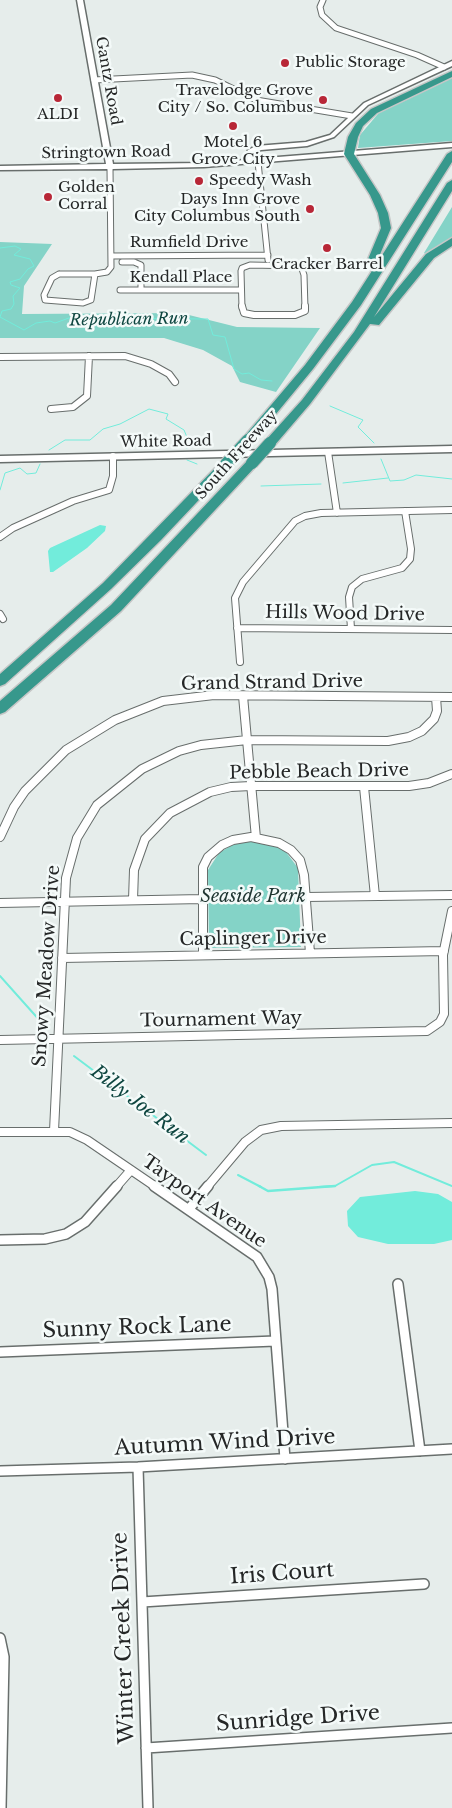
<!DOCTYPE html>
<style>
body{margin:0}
canvas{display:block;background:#e6edeb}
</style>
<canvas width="452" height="1808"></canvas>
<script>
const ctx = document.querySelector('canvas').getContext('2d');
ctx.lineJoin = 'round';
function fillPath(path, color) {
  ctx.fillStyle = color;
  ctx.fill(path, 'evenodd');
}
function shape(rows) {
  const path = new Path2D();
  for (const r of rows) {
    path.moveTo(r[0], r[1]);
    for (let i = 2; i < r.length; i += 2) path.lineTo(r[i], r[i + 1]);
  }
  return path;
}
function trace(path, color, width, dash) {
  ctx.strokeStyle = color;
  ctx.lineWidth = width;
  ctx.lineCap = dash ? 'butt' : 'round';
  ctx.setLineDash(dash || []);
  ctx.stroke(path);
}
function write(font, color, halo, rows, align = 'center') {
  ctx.font = font + ' "Libre Baskerville",serif';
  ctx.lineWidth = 5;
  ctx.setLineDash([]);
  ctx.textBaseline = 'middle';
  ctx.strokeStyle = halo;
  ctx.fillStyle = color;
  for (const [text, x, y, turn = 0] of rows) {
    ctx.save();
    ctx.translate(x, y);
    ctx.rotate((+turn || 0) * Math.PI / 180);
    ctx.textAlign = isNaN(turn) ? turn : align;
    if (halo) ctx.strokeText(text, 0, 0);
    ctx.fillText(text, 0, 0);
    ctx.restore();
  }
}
const green = shape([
 [452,78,452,141,358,148,360,135,383,108],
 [452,207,452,239,426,254,424,253],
 [0,242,52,244,24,286,22,314,181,313,237,327,320,328,276,392,240,382,232,366,203,350,164,338,0,338],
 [247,841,261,841,275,846,286,852,298,868,301,947,209,948,208,870,219,853,232,845]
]);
const water = shape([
 [100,525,106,526,105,531,87,548,53,572,50,572,48,551,50,548],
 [415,1191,438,1194,452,1202,452,1240,434,1244,388,1244,358,1237,348,1226,347,1211,360,1197]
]);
const streamFar2 = shape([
 [0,248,15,246,21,249,14,255,30,259,34,266,28,269,20,279,10,282,11,285,20,288,13,296,14,304,11,309,2,311,0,317,24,330,36,323,50,321,55,323,69,318,208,319,213,335,225,337,234,369,242,374,249,373,261,380,272,381],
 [330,406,363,420,358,427,374,443],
 [49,450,65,440,90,440,103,429,120,424,149,409,168,414,166,419,184,430,189,442,187,448],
 [381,459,390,481,404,480,416,475,452,479],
 [187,460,197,464],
 [343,483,388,478],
 [261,486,321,484],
 [0,490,5,473,20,468,27,474,36,473,40,464]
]);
const streamFar1 = shape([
 [0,976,42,1023],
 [74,1056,206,1155],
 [238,1175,261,1187],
 [318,1187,335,1186,372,1165,394,1162,452,1186]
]);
const stream = shape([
 [259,1186,268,1191,335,1186]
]);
const streetFar3 = shape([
 [323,0,320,7,322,15,336,28,417,55,444,67],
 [94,80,192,75,215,80,256,100,352,116],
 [258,162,268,260],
 [111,256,268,255],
 [122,262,134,262,141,265,141,290],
 [59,274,95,274,91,300,83,303,45,300,44,295,52,278,59,274],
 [95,274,107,272,111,267,110,168],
 [120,290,241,290],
 [242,308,241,271,242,268,250,265,301,266,304,275,305,308]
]);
const streetFar2 = shape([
 [242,306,244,313,254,315,295,315,305,311,305,306],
 [0,357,125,356,151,364,169,374,175,382],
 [51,409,73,407,87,396,89,356],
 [328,452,337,513],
 [0,537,13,528,73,501,109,490,113,476,113,456],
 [0,614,3,619],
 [237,628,452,630],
 [351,629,349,597,352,587,362,579,402,568,410,559,411,549,405,511],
 [240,662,235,598,243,582,295,521,305,516,321,513,452,510],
 [205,696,334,696]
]);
const streetFar1 = shape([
 [243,696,256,838],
 [364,787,375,896],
 [0,837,14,807,25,791,66,750,115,720,163,701,214,695,452,697],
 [306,897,452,895],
 [133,900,134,870,145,839,170,813,210,792,231,787,251,786,409,786,429,783,452,774],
 [0,903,202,899],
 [203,955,203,867,208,857,222,845,233,840,251,837,279,843,291,850,300,860,304,875,310,953],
 [62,958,444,951],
 [0,1040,427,1031,440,1022,444,1014,443,955,452,911],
 [54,1131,66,878,77,838,97,805,142,769,179,751,201,745,247,740,388,741,409,737,422,731,434,719,437,711,436,697],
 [0,1132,70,1132,87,1140,156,1187],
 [116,1187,131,1170],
 [207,1187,245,1142,261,1130,281,1126,452,1123]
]);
const street = shape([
 [154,1186,257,1257,269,1277,272,1289,285,1459],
 [189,1209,208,1186],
 [0,1240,45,1239,66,1234,85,1222,117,1186],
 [398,1284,420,1451],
 [0,1352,275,1341],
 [138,1467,148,1808],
 [0,1471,138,1467,452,1449],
 [142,1602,424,1584],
 [0,1638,4,1657,1,1808],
 [146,1748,452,1728]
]);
const secondary = shape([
 [77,0,83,0,113,164,204,163,245,160,248,150,256,146,306,142,330,135,364,103,452,61,452,66,368,105,334,137,307,146,261,150,255,153,253,159,452,143,452,147,204,167,113,169,110,170,107,169,0,170,0,166,106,164,77,0],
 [452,446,452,452,0,462,0,456,452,446]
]);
const highway = shape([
 [452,71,452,77,377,113,363,126,358,137,354,154,380,195,388,213,391,228,376,264,375,266,367,266,366,264,381,228,378,213,370,195,344,154,348,137,356,123,371,109,452,71],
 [452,151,452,162,361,305,313,369,252,443,244,443,244,437,305,365,352,302,447,154,452,151],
 [452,180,452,191,374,317,426,254,452,238,452,246,434,258,379,325,370,324,310,404,274,446,266,446,266,440,302,400,354,332,447,183,452,180],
 [252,459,256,460,256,466,121,611,5,712,0,714,0,701,111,605,248,460,252,459],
 [226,460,230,461,230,467,161,540,111,589,5,684,0,686,0,674,103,583,222,461,226,460]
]);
const highwayBridge = shape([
 [252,463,270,443],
 [226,464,248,440]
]);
const markers = [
 [285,63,5,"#b82737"],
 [58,98,5,"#b82737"],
 [323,100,5,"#b82737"],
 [233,126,5,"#b82737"],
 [199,181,5,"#b82737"],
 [48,197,5,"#b82737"],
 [310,209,5,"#b82737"],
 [327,248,5,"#b82737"]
];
const farPoinames = [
 ["Public Storage",295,63],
 ["Travelodge Grove",313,91,"right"],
 ["City / So. Columbus",313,108,"right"],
 ["ALDI",58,115,"center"],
 ["Motel 6",233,143,"center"],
 ["Grove City",233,160,"center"],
 ["Speedy Wash",209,181],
 ["Golden",58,188],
 ["Corral",58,205],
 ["Days Inn Grove",300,200,"right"],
 ["City Columbus South",300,217,"right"],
 ["Cracker Barrel",327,265,"center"]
];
const farStreetnames = [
 ["Gantz Road",108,81,80],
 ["Stringtown Road",106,153,-1],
 ["Rumfield Drive",189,243],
 ["Kendall Place",181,278],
 ["White Road",166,442,-1],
 ["South Freeway",237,455,-48]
];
const farWaternames = [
 ["Republican Run",129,320,-1]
];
const streetNames = [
 ["Hills Wood Drive",345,614,1],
 ["Grand Strand Drive",272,683,-1],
 ["Pebble Beach Drive",319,772,-1],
 ["Caplinger Drive",253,939,-1],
 ["Snowy Meadow Drive",47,966,-86],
 ["Tournament Way",221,1020,-1],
 ["Tayport Avenue",204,1202,35]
];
const parkNames = [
 ["Seaside Park",253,897]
];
const waterNames = [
 ["Billy Joe Run",140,1105,37]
];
const nearStreetnames = [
 ["Sunny Rock Lane",137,1328,-2],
 ["Autumn Wind Drive",225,1443,-3],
 ["Iris Court",282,1574,-4],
 ["Winter Creek Drive",124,1638,-92],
 ["Sunridge Drive",298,1719,-4]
];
fillPath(green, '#84d3c7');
fillPath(water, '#72ecdb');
trace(streamFar2, '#72ecdb', 1);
trace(streamFar1, '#72ecdb', 2);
trace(stream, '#72ecdb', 2.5);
trace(streetFar3, '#686e6c', 7);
trace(streetFar2, '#686e6c', 8);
trace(streetFar1, '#686e6c', 10);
trace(street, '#686e6c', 12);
trace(secondary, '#686e6c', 3);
trace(highway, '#c6c7c7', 3);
trace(streetFar3, '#fff', 5);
trace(streetFar2, '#fff', 6);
trace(streetFar1, '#fff', 8);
trace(street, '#fff', 9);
fillPath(secondary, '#fff');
fillPath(highway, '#37988c');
trace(highwayBridge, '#c6c7c7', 14, []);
trace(highwayBridge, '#37988c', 12);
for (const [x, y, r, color] of markers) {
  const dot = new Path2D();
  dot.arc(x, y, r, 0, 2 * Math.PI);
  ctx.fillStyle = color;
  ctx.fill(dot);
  trace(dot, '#f4faf9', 2);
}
write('15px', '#252727', '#f4faf9', farPoinames, 'left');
write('15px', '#252727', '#f4faf9', farStreetnames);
write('italic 16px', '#0e4640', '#f4faf9', farWaternames);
write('18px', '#252727', '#f4faf9', streetNames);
write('italic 18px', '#1f3531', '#f4faf9', parkNames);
write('italic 19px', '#0e4640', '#f4faf9', waterNames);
write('21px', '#252727', '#f4faf9', nearStreetnames);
</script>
